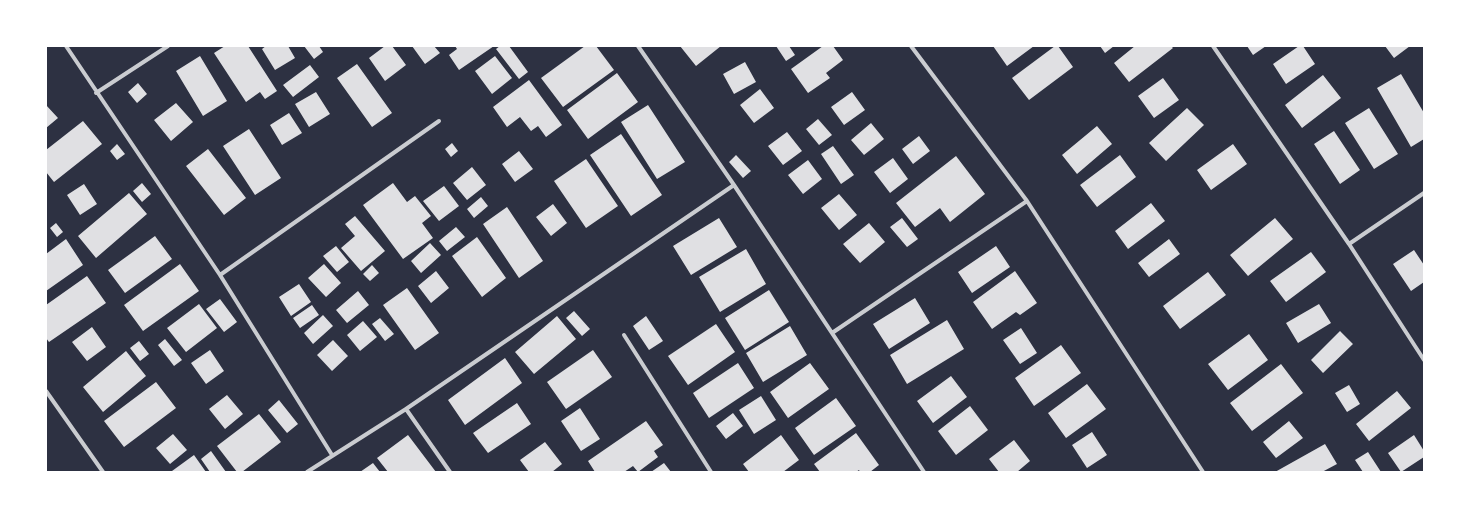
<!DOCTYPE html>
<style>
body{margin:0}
#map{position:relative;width:1470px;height:518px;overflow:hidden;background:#2d3142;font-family:Manrope,sans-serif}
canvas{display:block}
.frame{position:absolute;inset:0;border:47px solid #fff;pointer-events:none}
</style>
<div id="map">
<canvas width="1470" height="518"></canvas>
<div class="frame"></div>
</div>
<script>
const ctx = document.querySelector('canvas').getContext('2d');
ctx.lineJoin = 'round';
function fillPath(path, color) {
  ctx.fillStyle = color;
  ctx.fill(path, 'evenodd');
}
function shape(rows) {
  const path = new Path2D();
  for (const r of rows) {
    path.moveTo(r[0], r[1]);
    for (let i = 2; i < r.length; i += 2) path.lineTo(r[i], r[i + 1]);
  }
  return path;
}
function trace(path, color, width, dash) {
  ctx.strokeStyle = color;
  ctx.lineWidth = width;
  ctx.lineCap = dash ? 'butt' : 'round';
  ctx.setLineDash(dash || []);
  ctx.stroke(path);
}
const building = shape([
 [225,46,248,46,277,91,265,99,260,92,246,102,214,53],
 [266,46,288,46,295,58,275,70,262,49],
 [304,46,319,46,323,52,314,59],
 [385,46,392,46,406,65,385,81,369,58],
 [412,46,434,46,440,53,425,64],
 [455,46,494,46,459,70,449,55,457,49],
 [500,46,509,46,528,72,519,79,496,49],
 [585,46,596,46,614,70,563,107,541,78],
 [680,46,721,46,696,66],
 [776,46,789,46,795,55,786,61],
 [823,46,833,46,843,60,826,73,830,78,808,93,791,69],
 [993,46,1034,46,1007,66],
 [1055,46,1058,46,1073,67,1029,100,1012,78],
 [1100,46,1114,46,1105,53],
 [1135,46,1171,46,1173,48,1129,82,1114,63],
 [1247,46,1266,46,1253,55],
 [1299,46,1303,46,1315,64,1286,84,1273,64],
 [1385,46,1410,46,1394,58],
 [200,56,227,101,203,116,176,71],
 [495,56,512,78,492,94,475,71],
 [745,62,756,82,734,94,723,74],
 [357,64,392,113,372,127,337,78],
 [310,65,319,77,293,97,283,85],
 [617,73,638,102,588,139,567,110],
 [1401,74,1424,113,1424,139,1411,147,1377,88],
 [1323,75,1341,98,1302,128,1285,105],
 [1163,78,1179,100,1154,118,1138,96],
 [529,80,562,125,546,137,538,126,531,131,520,117,507,127,493,107],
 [138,83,147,94,137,103,128,92],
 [760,89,774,108,754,123,740,105],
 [316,92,330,114,309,127,295,104],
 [852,92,865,110,844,125,831,107],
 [176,103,193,122,171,141,154,120],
 [46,105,58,118,46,128],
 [648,105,685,162,657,179,621,122],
 [1187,108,1204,125,1166,161,1149,143],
 [1369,108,1398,154,1374,169,1345,123],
 [289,113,302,133,282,145,270,125],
 [818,119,832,135,819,145,806,129],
 [83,121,102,144,54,182,46,172,46,150],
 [871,123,884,139,864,155,851,140],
 [1097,126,1112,144,1077,174,1062,155],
 [249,129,281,178,255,195,223,146],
 [1334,131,1360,170,1340,184,1314,144],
 [787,132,802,151,783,165,768,146],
 [621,134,662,195,631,216,590,155],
 [919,136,930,151,913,164,902,149],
 [452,143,458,151,451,157,445,149],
 [117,144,125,154,117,160,110,151],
 [1233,144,1247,164,1211,190,1197,170],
 [833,146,854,175,841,184,821,154],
 [208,149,246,198,224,215,186,166],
 [519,151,533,169,515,182,502,164],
 [736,155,751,171,743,178,729,162],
 [1120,155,1136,177,1097,207,1080,185],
 [956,156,985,194,950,222,940,208,915,227,896,203],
 [893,158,908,179,890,193,874,172],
 [586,159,618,206,586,228,554,181],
 [808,160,822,179,803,194,788,175],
 [472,167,486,185,467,200,453,183],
 [142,183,151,194,142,202,133,191],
 [393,183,407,202,415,196,431,216,422,223,433,238,403,259,363,205],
 [84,184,97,204,80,215,67,195],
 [444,186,459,206,439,221,423,201],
 [129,193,147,214,96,258,78,236],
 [839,194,857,215,839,230,821,208],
 [481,197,488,206,474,218,467,209],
 [1151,203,1165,221,1128,249,1115,231],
 [553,204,567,223,551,236,536,217],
 [507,207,543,261,519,278,483,224],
 [355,216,385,251,361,271,341,248,355,236,345,224],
 [719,218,737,247,691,275,673,246],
 [902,218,918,239,907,247,890,227],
 [1275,218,1293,239,1248,276,1230,255],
 [56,223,63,232,57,237,50,228],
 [869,223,885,242,860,263,843,244],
 [456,227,465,237,447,251,439,241],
 [155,236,172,259,125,293,108,270],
 [477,237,506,278,482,297,452,256],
 [66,239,83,265,46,291,46,254],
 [1169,239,1180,254,1149,277,1138,263],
 [430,243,441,255,421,273,411,261],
 [336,246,349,262,337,272,323,256],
 [996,246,1010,267,972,293,958,272],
 [746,249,766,284,720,312,699,277],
 [1414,250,1424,265,1424,282,1411,291,1393,264],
 [1311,252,1326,272,1286,302,1270,281],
 [180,264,199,291,143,331,124,305],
 [324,264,341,283,326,297,308,278],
 [372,265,379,273,370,281,363,274],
 [436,271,449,288,431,303,418,286],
 [1015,271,1037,303,1020,315,1016,312,992,329,973,302],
 [1208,272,1226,295,1180,329,1163,306],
 [87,276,106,303,49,342,46,338,46,305],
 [299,284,311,302,291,316,279,297],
 [407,288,439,333,415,350,383,305],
 [769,290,789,322,745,350,725,318],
 [358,291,369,305,347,323,336,310],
 [915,298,930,323,889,349,873,324],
 [220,299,237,322,224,332,206,309],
 [199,304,217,328,186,352,167,328],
 [1319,304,1331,323,1298,343,1286,323],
 [312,305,319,315,300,328,293,318],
 [574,311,590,329,582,336,566,318],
 [323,315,333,326,313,344,304,333],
 [557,316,576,339,534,374,515,352],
 [646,316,663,341,649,350,633,326],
 [380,318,394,334,385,341,372,324],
 [947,320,964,349,907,384,890,355],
 [363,321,377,337,360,351,347,335],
 [716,324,735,352,688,385,668,356],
 [790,326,807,355,763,382,746,353],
 [92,327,106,347,87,361,72,342],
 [1021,328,1037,353,1020,364,1003,340],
 [1340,331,1353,344,1323,373,1311,360],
 [1249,334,1268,360,1228,390,1208,364],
 [165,339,182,360,174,366,158,345],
 [333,340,348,356,332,371,317,355],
 [139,341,149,354,140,361,130,348],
 [1061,345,1081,373,1034,406,1015,378],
 [210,350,224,371,206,384,191,363],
 [593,350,612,377,566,409,547,382],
 [126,351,146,376,103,412,83,387],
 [505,358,522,383,465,425,448,400],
 [738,363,754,388,709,418,693,393],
 [810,363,829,389,788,418,770,392],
 [1281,364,1303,393,1252,431,1230,403],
 [951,376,967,397,933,423,917,401],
 [156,382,176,408,124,447,104,421],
 [1087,384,1106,409,1066,438,1048,413],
 [1349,385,1360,404,1347,412,1335,393],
 [1397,391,1411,408,1369,441,1356,424],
 [227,395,243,414,225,429,209,409],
 [761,396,776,420,754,434,739,410],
 [836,398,856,426,814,455,795,428],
 [279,400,298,424,287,433,268,410],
 [517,403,531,424,488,453,473,433],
 [970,406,988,430,956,455,938,431],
 [580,408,600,439,581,451,561,421],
 [733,413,743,426,726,439,716,426],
 [259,414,281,442,242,472,237,472,217,446],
 [646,421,663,445,654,451,658,457,638,472,633,466,624,472,595,472,588,461],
 [1289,421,1303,438,1276,458,1263,442],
 [1092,432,1107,455,1087,468,1072,445],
 [856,433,879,465,870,472,860,472,859,470,856,472,820,472,814,464],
 [173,434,187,450,170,464,156,448],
 [408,435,436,472,388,472,377,458],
 [781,435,799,460,783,472,749,472,743,464],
 [1414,435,1424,451,1424,457,1401,472,1388,453],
 [1014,440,1030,461,1017,472,999,472,989,459],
 [545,442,562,464,552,472,529,472,520,460],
 [1325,444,1337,464,1322,472,1275,472],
 [211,451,226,472,210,472,201,459],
 [1368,452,1381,472,1363,472,1355,460],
 [194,455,206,472,173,472,172,471],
 [373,463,380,472,360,472],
 [664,463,671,472,651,472]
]);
const minor = shape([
 [66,46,220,275,332,455],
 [638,46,734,185,924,472],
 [911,46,1027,201,1203,472],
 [1213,46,1349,244,1424,360],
 [96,93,168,46],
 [1349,244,1424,193],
 [220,275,439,121],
 [832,333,1027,201],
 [624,335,711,472],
 [46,391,103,472],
 [406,409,450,472],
 [307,472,406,409,734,185]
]);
fillPath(building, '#e0e0e3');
trace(minor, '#caccd0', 4);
</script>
